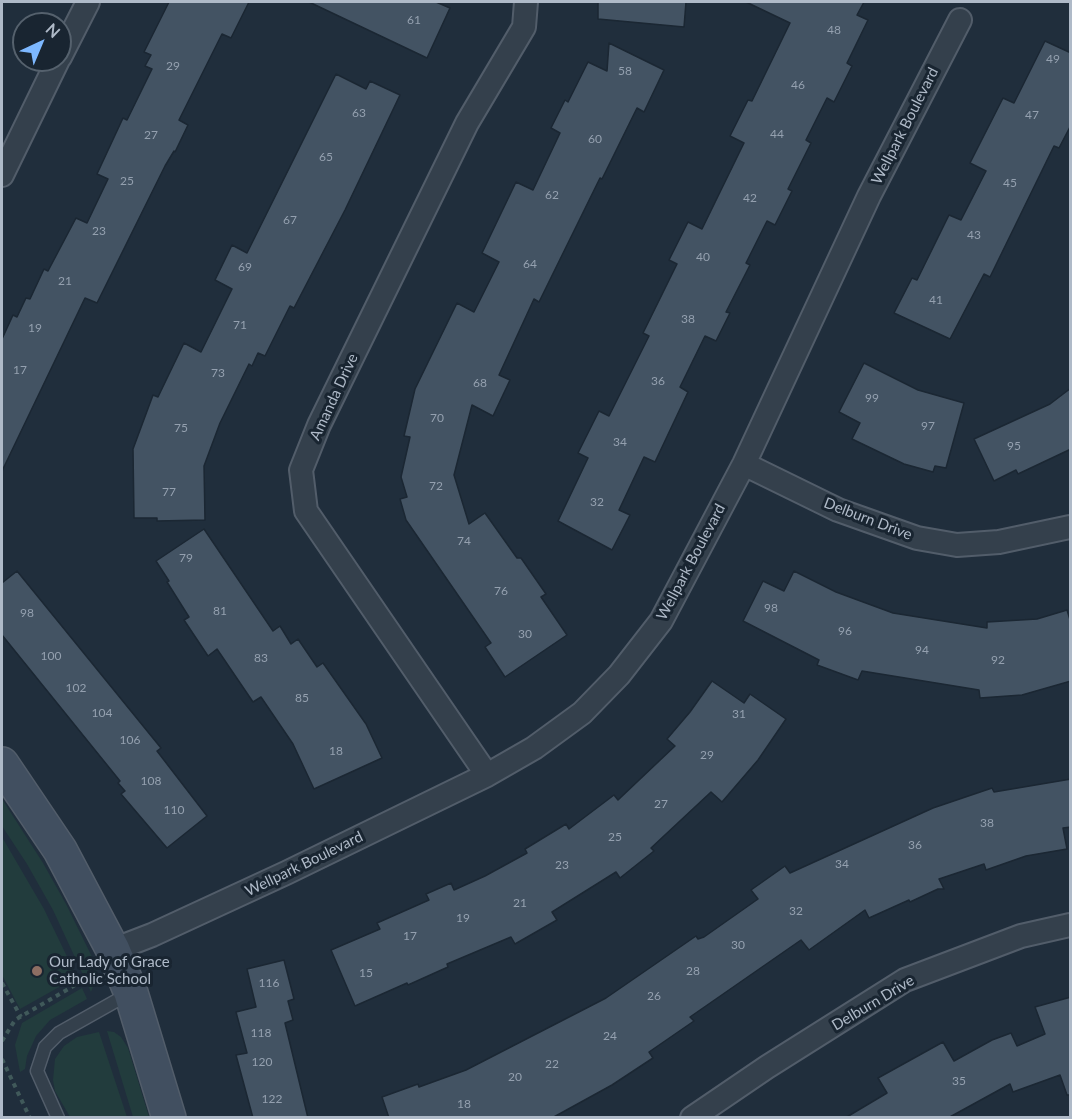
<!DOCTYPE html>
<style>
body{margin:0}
#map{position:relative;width:1072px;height:1119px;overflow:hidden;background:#202e3c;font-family:Lato,sans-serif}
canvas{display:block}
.frame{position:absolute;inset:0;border:3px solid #afbac8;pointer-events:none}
.north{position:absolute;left:12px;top:12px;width:60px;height:60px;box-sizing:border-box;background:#192531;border:2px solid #55616d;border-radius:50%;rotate:44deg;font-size:16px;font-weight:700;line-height:24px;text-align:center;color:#afbac8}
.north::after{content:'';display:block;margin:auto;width:21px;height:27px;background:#7db8ff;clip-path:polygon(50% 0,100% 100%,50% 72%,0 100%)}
</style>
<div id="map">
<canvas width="1072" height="1119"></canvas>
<div class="frame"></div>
<div class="north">N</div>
</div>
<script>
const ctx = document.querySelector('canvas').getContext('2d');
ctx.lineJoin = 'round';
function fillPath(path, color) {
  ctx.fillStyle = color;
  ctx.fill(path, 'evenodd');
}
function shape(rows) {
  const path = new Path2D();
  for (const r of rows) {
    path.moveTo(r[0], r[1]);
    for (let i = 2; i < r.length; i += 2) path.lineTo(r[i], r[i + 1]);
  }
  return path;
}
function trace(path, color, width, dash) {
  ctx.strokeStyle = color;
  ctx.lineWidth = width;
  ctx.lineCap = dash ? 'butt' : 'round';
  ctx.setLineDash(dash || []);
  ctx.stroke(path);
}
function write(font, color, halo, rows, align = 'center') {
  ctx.font = font + ' Lato,sans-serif';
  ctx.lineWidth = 6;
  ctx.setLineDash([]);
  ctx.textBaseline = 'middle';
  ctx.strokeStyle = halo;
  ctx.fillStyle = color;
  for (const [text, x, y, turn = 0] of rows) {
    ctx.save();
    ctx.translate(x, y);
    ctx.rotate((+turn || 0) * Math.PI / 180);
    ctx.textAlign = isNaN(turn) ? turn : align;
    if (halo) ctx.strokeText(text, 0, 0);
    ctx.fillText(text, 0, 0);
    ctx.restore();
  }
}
const green = shape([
 [2,799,43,863,66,904,96,965,97,975,91,992,53,910,27,864,2,826],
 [2,837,44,909,77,977,20,1009,2,975],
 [82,988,87,999,50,1020,36,1036,27,1056,25,1069,20,1072,15,1045,22,1023],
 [107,1031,114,1032,121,1037,128,1048,149,1117,133,1117],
 [99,1032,127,1117,70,1117,55,1091,53,1080,55,1059,64,1046,77,1037]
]);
const building = shape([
 [169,2,249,2,231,38,222,34,179,120,188,125,175,152,174,151,165,166,97,303,85,298,2,471,2,339,13,315,17,317,26,298,30,299,44,269,48,271,76,218,87,223,108,179,97,174,123,118,127,120,152,69,145,66,151,55,144,52,169,2],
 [309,2,436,2,450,8,427,58,309,2],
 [598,2,686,2,684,27,598,19,598,2],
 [746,2,864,2,857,15,868,20,847,63,852,66,834,102,827,98,806,140,811,143,788,189,792,191,775,225,767,221,746,263,750,265,726,312,730,313,716,341,705,336,680,387,688,392,655,462,644,457,619,510,630,515,612,550,558,521,588,458,578,453,599,411,609,416,649,336,643,333,677,264,669,260,688,222,702,229,744,143,730,136,748,100,752,101,790,23,746,2],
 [1045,41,1071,53,1071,125,1059,148,1054,146,990,277,984,274,950,339,894,313,912,278,917,280,949,215,961,220,986,171,970,163,1003,98,1014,103,1045,41],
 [609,43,664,70,644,112,637,108,602,179,600,178,539,302,534,299,499,375,510,380,493,416,472,405,454,475,469,524,485,513,517,558,521,558,546,594,541,597,567,635,505,677,485,647,491,643,406,520,400,499,407,497,401,477,410,437,404,436,415,389,457,303,474,312,499,262,482,253,516,182,533,190,560,133,551,128,565,100,568,102,588,62,607,71,609,43],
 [336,74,366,89,370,81,400,95,345,210,294,308,290,306,265,356,258,353,252,366,249,364,220,423,204,466,205,520,157,521,157,518,134,518,133,449,153,395,158,397,184,343,201,352,232,289,215,280,232,245,247,253,336,74],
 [864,363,918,390,964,403,946,468,935,466,933,472,904,464,852,439,860,423,839,412,864,363],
 [1071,388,1071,449,1018,474,1016,470,994,481,974,439,1050,404,1071,388],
 [204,529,273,631,280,626,291,644,298,639,317,667,323,663,366,724,382,758,314,789,293,744,261,697,253,702,217,649,208,656,184,620,189,617,167,582,169,581,156,561,204,529],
 [17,571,161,748,157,751,207,816,167,848,121,794,125,791,118,783,120,781,2,635,2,583,17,571],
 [794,571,836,592,893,613,987,628,987,622,1037,619,1067,610,1071,623,1071,681,1022,695,980,698,979,690,862,671,858,680,817,665,819,660,743,621,763,581,784,591,794,571],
 [712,681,744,703,750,694,786,719,758,760,722,802,711,792,651,848,654,851,620,878,616,872,552,912,557,920,515,944,511,937,447,964,448,967,408,985,407,983,355,1006,331,950,380,929,377,923,429,900,426,894,451,883,454,890,485,876,527,853,525,849,566,824,569,829,614,795,618,800,675,746,667,739,690,712,712,681],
 [1071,779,1071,827,1063,828,1067,849,1026,856,986,870,984,864,939,879,944,889,938,889,910,902,909,900,869,918,865,910,809,950,801,940,690,1017,694,1021,649,1052,653,1058,612,1085,552,1118,389,1118,382,1097,418,1084,419,1087,466,1070,606,998,696,936,698,939,704,937,758,899,751,890,785,866,790,873,933,808,992,788,994,792,1071,779],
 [284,960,294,999,288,1001,293,1020,285,1023,308,1118,253,1118,236,1055,247,1053,236,1012,256,1007,247,969,284,960],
 [1071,997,1071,1095,1067,1095,1060,1075,1013,1092,1010,1084,948,1118,845,1118,887,1093,878,1078,943,1042,954,1061,992,1040,1011,1033,1017,1046,1045,1034,1035,1007,1071,997]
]);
const path = shape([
 [2,983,21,1017],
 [2,1041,15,1020,82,981],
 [2,1059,30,1118]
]);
const lane = shape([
 [58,1118,37,1071,45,1047,59,1033,130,993]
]);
const street = shape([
 [60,57,88,2],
 [2,175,58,60],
 [744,464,838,510,917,538,957,545,999,542,1070,527],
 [487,775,306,511,301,470,319,425,467,123,524,27,526,2],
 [113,950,152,935,286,873,487,775,534,748,582,713,619,675,661,621,744,464,869,196,960,20],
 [692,1118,767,1067,905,980,1021,936,1070,925]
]);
const secondary = shape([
 [2,764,60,850,113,950,131,993,169,1118]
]);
const markers = [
 [37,971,6,"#8d6e63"]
];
const numberNames = [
 ["61",414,20],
 ["48",834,30],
 ["49",1053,59],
 ["29",173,66],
 ["58",625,71],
 ["46",798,85],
 ["63",359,113],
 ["47",1032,115],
 ["44",777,134],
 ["27",151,135],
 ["60",595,139],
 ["65",326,157],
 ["25",127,181],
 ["45",1010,183],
 ["62",552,195],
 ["42",750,198],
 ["67",290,220],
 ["23",99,231],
 ["43",974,235],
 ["40",703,257],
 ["64",530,264],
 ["69",245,267],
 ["21",65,281],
 ["41",936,300],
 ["38",688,319],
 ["71",240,325],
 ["19",35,328],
 ["17",20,370],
 ["73",218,373],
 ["36",658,381],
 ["68",480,383],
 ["99",872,398],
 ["70",437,418],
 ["97",928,426],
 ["75",181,428],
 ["34",620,442],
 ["95",1014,446],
 ["72",436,486],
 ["77",169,492],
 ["32",597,502],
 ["74",464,541],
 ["79",186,558],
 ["76",501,591],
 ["98",771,608],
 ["81",220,611],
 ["98",27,613],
 ["96",845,631],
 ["30",525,634],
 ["94",922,650],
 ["100",51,656],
 ["83",261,658],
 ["92",998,660],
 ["102",76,688],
 ["85",302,698],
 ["104",102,713],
 ["31",739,714],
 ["106",130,740],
 ["18",336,751],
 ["29",707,755],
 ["108",151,781],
 ["27",661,804],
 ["110",174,810],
 ["38",987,823],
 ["25",615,837],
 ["36",915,845],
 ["34",842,864],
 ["23",562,865],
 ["21",520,903],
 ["32",796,911],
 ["19",463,918],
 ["17",410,936],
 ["30",738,945],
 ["28",693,971],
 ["15",366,973],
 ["116",269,983],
 ["26",654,996],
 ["118",261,1033],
 ["24",610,1036],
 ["120",262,1062],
 ["22",552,1064],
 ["20",515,1077],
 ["35",959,1081],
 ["122",272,1099],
 ["18",464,1104]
];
const streetNames = [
 ["Wellpark Boulevard",905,126,-63],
 ["Amanda Drive",334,397,-65],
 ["Delburn Drive",868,519,21],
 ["Wellpark Boulevard",691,562,-62],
 ["Wellpark Boulevard",304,864,-26],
 ["Delburn Drive",873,1003,-31]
];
const poiNames = [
 ["Our Lady of Grace",49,962],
 ["Catholic School",49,979]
];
fillPath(green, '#223c3d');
fillPath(building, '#435363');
trace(building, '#1b2733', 1.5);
trace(lane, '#525d6a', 15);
trace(street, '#525d6a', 26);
trace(secondary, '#525d6a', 36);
trace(path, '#40595a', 4, [4.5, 4.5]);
trace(lane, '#34404c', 12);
trace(street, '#34404c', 22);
trace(secondary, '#414f60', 33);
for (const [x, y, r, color] of markers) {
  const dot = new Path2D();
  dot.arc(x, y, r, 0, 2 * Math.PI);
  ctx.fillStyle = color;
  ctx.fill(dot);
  trace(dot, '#192531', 2);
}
write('12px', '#94a0af', null, numberNames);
write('15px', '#afbac8', '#192531', streetNames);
write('15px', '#afbac8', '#192531', poiNames, 'left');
</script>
